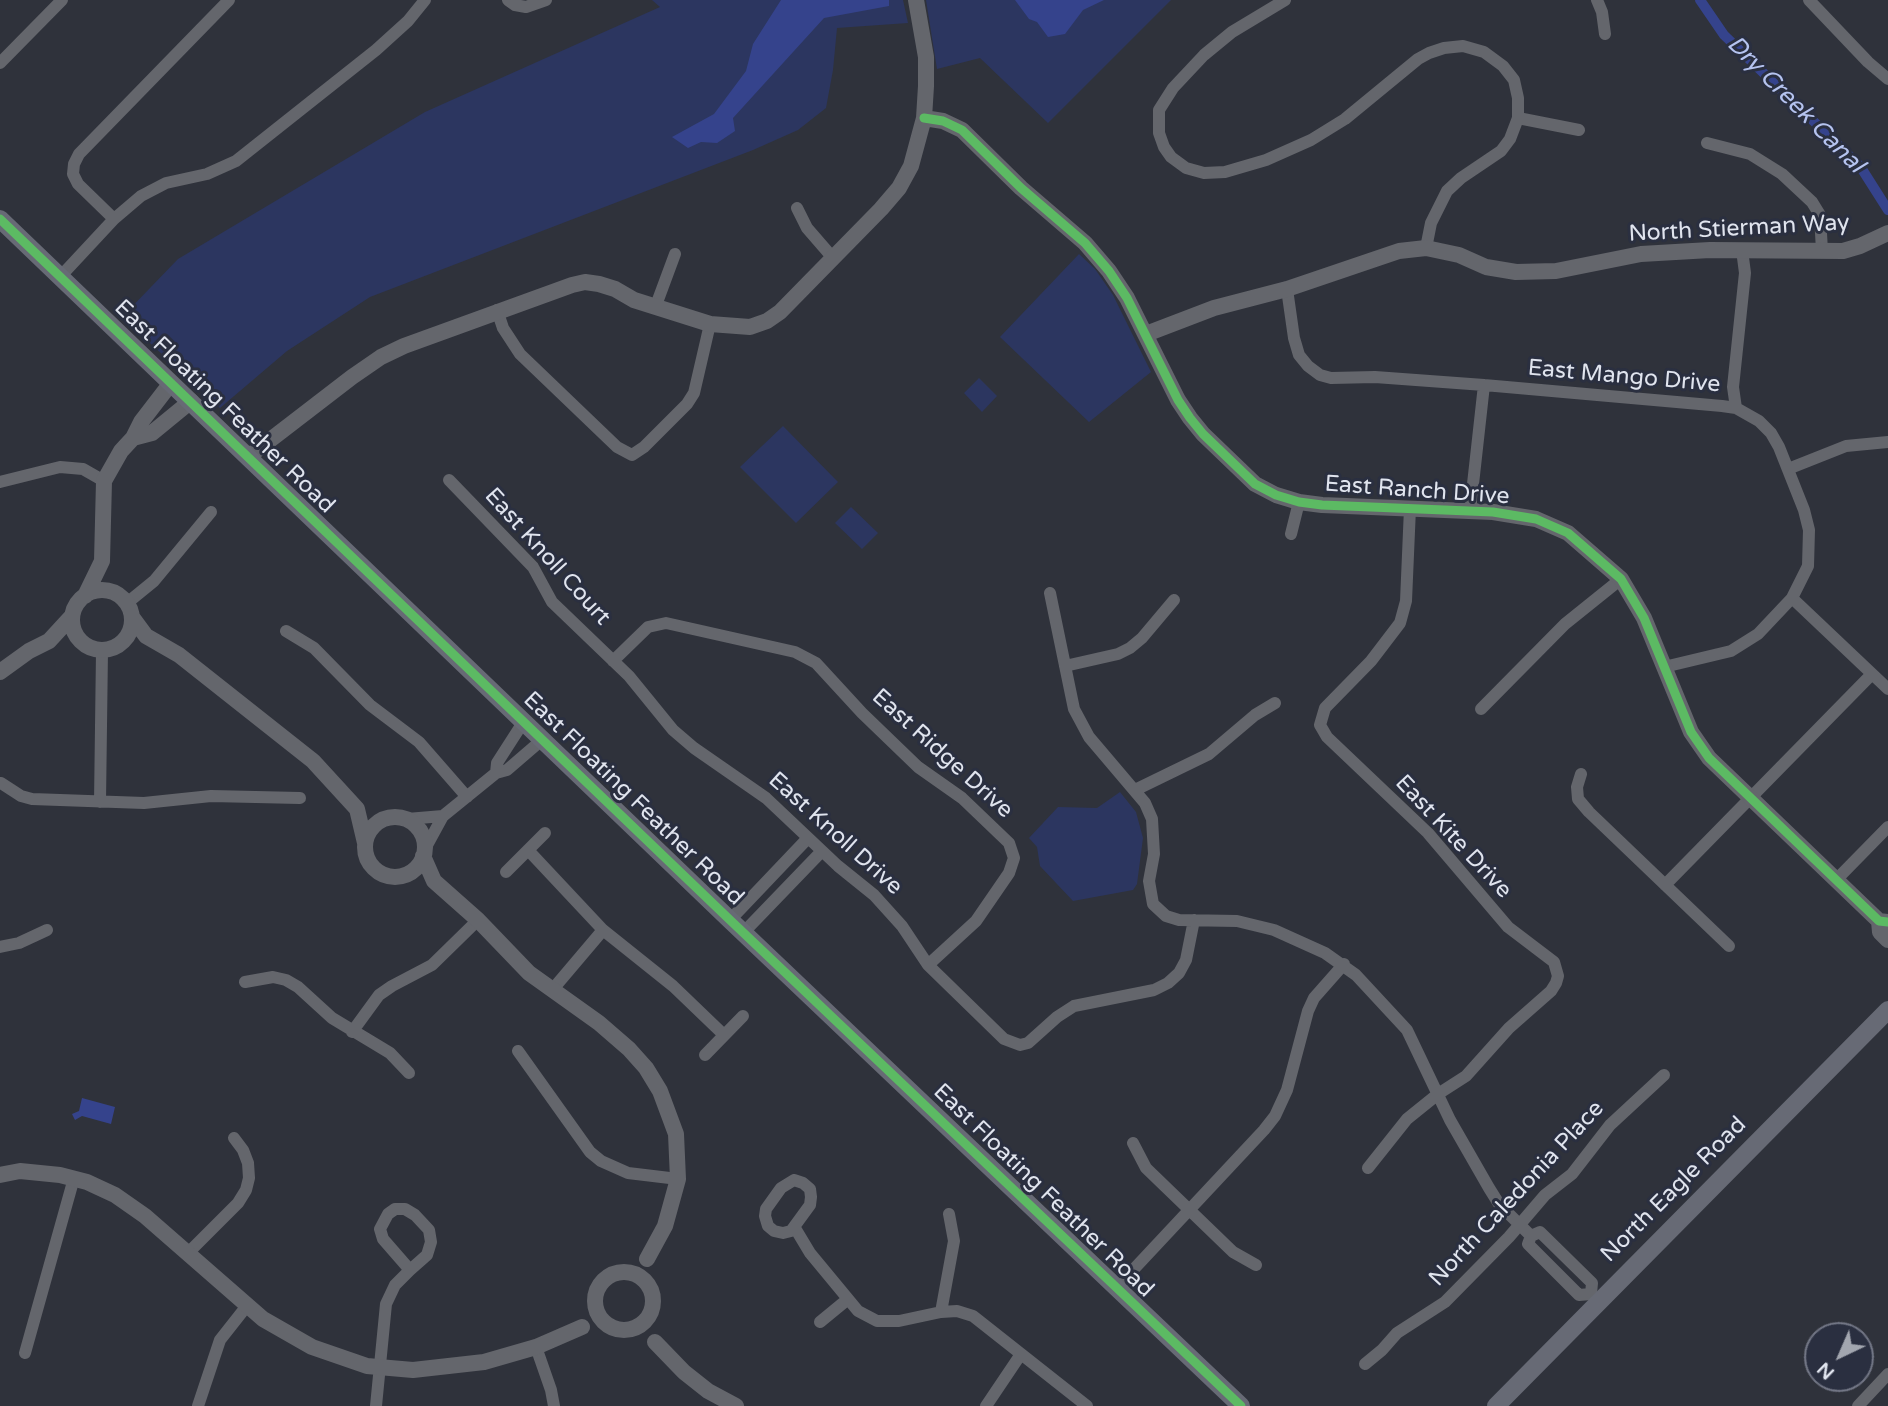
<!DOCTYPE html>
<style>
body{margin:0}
#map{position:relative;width:1888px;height:1406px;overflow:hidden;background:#2f323b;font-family:"Varela Round",sans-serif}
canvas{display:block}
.north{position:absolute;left:1804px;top:1322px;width:70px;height:70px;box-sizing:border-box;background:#2a2f40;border:2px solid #737786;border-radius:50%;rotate:224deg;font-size:19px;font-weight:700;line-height:28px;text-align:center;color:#e0e4ee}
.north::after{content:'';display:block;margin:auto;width:24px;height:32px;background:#a2a6af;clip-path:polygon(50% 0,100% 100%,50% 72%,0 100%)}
</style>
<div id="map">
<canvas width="1888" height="1406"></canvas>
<div class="north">N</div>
</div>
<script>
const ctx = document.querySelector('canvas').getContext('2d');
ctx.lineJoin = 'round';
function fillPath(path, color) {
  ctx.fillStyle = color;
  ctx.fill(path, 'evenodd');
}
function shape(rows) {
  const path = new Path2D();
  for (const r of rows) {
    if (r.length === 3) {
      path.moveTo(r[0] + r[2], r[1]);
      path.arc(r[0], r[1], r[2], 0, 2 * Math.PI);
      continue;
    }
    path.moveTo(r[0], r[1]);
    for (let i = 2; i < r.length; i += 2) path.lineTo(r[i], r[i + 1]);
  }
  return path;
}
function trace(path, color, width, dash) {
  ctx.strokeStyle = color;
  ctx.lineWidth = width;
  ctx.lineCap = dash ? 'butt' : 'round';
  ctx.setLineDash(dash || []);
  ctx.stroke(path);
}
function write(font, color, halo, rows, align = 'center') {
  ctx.font = font + ' "Varela Round",sans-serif';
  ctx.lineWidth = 6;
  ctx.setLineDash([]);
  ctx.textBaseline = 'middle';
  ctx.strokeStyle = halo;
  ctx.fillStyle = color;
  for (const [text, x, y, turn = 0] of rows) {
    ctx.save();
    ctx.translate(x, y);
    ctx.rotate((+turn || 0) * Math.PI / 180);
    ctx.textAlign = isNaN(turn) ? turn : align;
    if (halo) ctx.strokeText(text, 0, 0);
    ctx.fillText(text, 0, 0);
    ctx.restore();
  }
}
const green = shape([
 [652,0,903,0,908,23,837,28,833,70,826,108,798,130,753,150,370,297,287,351,220,408,122,317,178,259,425,112,660,7],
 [926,0,1171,0,1048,123,980,58,937,69],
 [1079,254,1095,269,1113,295,1151,372,1089,422,1000,337],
 [979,378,997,396,982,412,964,393],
 [783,426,838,482,796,523,740,467],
 [851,507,878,533,862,549,835,523],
 [1120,792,1136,812,1143,838,1137,884,1133,890,1073,901,1040,866,1037,847,1029,838,1058,807,1097,808]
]);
const water = shape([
 [781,0,889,0,889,6,824,18,733,118,735,131,717,143,701,142,688,148,672,137,714,114,746,71,753,44],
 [1015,0,1104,0,1083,10,1065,34,1048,37,1037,22,1029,19],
 [82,1098,115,1107,111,1124,82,1116,75,1120,72,1114,79,1111]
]);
const canal = shape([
 [1700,0,1724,35,1860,166,1888,210]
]);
const minor = shape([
 [508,0,515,5,526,7,546,0],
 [1285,0,1232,32,1204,55,1173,88,1159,110,1159,133,1164,147,1171,157,1186,168,1204,173,1225,172,1266,160,1311,140,1345,119,1418,59,1429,53,1444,48,1463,46,1484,52,1503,66,1514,80,1518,98,1518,118,1510,139,1501,151,1461,178,1447,191,1431,223,1426,248],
 [1597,0,1602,12,1605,34],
 [1809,0,1868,62,1888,79],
 [0,63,62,0],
 [1518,118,1579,130],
 [1707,143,1750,154,1782,174,1812,202,1820,215,1822,251],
 [797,208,807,228,833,258],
 [114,219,78,184,73,174,74,164,79,154,229,0],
 [60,277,114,219,141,196,166,183,207,174,236,161,376,50,408,21,425,0],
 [1287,289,1294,338,1299,355,1308,366,1320,375,1331,378,1375,377,1484,385,1722,406,1736,408,1759,421,1771,433,1779,447,1804,510,1809,530,1808,566,1792,598,1758,634,1731,651,1664,667],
 [655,308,675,254],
 [497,310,503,328,520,354,617,447,632,455,644,447,687,404,694,393,710,324],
 [1736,408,1733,387,1745,273,1742,250],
 [1788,469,1846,446,1888,442],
 [449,480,533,567,552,602,629,676,673,730,694,748,766,798,838,866,874,895,902,926,928,965,1004,1039,1020,1045,1028,1043,1057,1017,1074,1006,1154,990,1168,983,1179,973,1186,960,1194,920],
 [0,482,60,467,83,469,104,481],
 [1470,511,1484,385],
 [1291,534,1299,502],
 [1050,593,1074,709,1089,737,1145,803,1152,819,1154,854,1149,881,1153,904,1166,916,1179,920,1237,921,1274,930,1325,953,1356,975,1407,1030,1450,1120,1489,1188,1499,1204,1531,1236],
 [1792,598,1888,689],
 [127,603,154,581,211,512],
 [286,631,314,648,370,705,419,742,467,797],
 [613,661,648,627,666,623,795,652,816,663,862,713,918,767,962,798,1009,843,1014,858,1009,873,976,921,928,965],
 [1065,666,1118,654,1130,648,1142,638,1174,600],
 [1481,709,1565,624,1621,579],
 [496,773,497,763,524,721],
 [1581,774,1577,787,1578,799,1589,812,1729,946],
 [1,783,21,796,32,799,144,803,211,796,300,798],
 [1135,790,1209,754,1255,715,1275,703],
 [100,802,102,651],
 [407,819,443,816],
 [425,849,443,816,496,773,507,770,543,739],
 [528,850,603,930,673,986,724,1035],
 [506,872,545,833],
 [1836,880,1888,827],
 [1665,885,1872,674],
 [730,920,808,838],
 [743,933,822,851],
 [0,947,19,943,47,930],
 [245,982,273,977,286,980,298,987,332,1018,390,1053,409,1073],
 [553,989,603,930],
 [352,1032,379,995,392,986,432,965,478,920],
 [518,1051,590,1152,601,1161,628,1173,678,1179],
 [705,1055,743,1016],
 [1133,1143,1146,1168,1233,1252,1256,1265],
 [1368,1168,1407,1119,1438,1094,1466,1076,1509,1028,1551,991,1556,983,1558,976,1554,962,1508,927,1428,833,1327,737,1320,725,1325,708,1371,661,1400,623,1406,601,1410,508],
 [794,1180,803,1183,810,1189,811,1197,810,1205,791,1231,783,1233,774,1231,768,1226,765,1216,766,1209,781,1188,794,1180],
 [395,1209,405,1209,415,1215,429,1230,431,1242,427,1255,410,1270,383,1239,380,1229,388,1214,395,1209],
 [795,1228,810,1253,858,1311,877,1321,899,1321,941,1312,957,1311,973,1316,1087,1406],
 [1540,1232,1592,1283,1591,1294,1579,1295,1528,1244,1531,1236,1540,1232],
 [187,1254,238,1203,246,1190,249,1178,248,1163,243,1150,234,1138],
 [1118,1290,1133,1270,1264,1130,1275,1116,1287,1090,1308,1011,1314,998,1344,964],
 [941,1312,954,1241,949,1214],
 [820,1322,848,1299],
 [536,1347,551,1390,554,1406],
 [25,1353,74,1178],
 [1365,1364,1382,1350,1397,1333,1445,1302,1509,1237,1545,1195,1572,1174,1610,1125,1664,1075],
 [198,1406,220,1340,246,1307],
 [376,1406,386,1304,395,1285,410,1270],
 [986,1406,1021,1354],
 [1858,1406,1888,1374]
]);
const tertiary = shape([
 [924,118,943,121,962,130,1021,188,1085,243,1109,271,1127,298,1178,400,1190,418,1203,434,1255,484,1276,495,1299,502,1322,505,1493,512,1536,519,1568,533,1621,579,1644,618,1691,732,1709,758,1879,921,1888,922],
 [1146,334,1214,308,1287,289,1399,251,1426,248,1459,255,1486,267,1516,272,1556,271,1641,254,1710,250,1843,251,1860,246,1888,233],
 [133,438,152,433,191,401],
 [248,457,352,377,381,357,404,346,572,285,585,282,599,284,615,289,634,300,710,324,750,327,767,321,780,312,881,209,899,188,911,166,924,118,926,86,926,57,916,0],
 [102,620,30],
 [85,596,102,561,104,481,121,451,133,438,141,422,171,383],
 [132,617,146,636,179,655,313,761,357,809,365,843],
 [0,672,29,651,49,641,72,616],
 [395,847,30],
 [423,856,434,881,478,920,529,973,599,1023,629,1049,646,1068,660,1091,676,1134,678,1179,665,1226,647,1259],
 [1879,921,1880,932,1888,940],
 [0,1175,20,1171,60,1175,87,1182,115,1195,145,1216,263,1319,312,1347,367,1366,413,1370,484,1362,536,1347,582,1327],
 [624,1301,29],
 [655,1342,684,1372,708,1391,736,1406]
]);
const secondary = shape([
 [0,219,730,920,1241,1406],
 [1496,1406,1888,1010]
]);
const cycleway = shape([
 [924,118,943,121,962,130,1021,188,1085,243,1109,271,1127,298,1178,400,1190,418,1203,434,1255,484,1276,495,1299,502,1322,505,1493,512,1536,519,1568,533,1621,579,1644,618,1691,732,1709,758,1879,921,1888,922],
 [0,219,730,920,1241,1406]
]);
const streetNames = [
 ["North Stierman Way",1739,229,-3],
 ["East Mango Drive",1624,377,5],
 ["East Floating Feather Road",224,407,44],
 ["East Ranch Drive",1417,491,4],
 ["East Knoll Court",547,557,48],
 ["East Ridge Drive",942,754,42],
 ["East Floating Feather Road",633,799,44],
 ["East Knoll Drive",835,834,42],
 ["East Kite Drive",1453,837,47],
 ["North Eagle Road",1674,1190,-45],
 ["East Floating Feather Road",1043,1191,44],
 ["North Caledonia Place",1517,1194,-47]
];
const waterNames = [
 ["Dry Creek Canal",1795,105,45]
];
fillPath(green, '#2c3660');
fillPath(water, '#35438c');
trace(canal, '#35438c', 10);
trace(minor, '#64666c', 12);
trace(tertiary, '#64666c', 16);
trace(secondary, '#676a75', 18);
trace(cycleway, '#5cba63', 9);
write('23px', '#e0e4ee', '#2a2f40', streetNames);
write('italic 24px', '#b5c3ef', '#2a2f40', waterNames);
</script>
